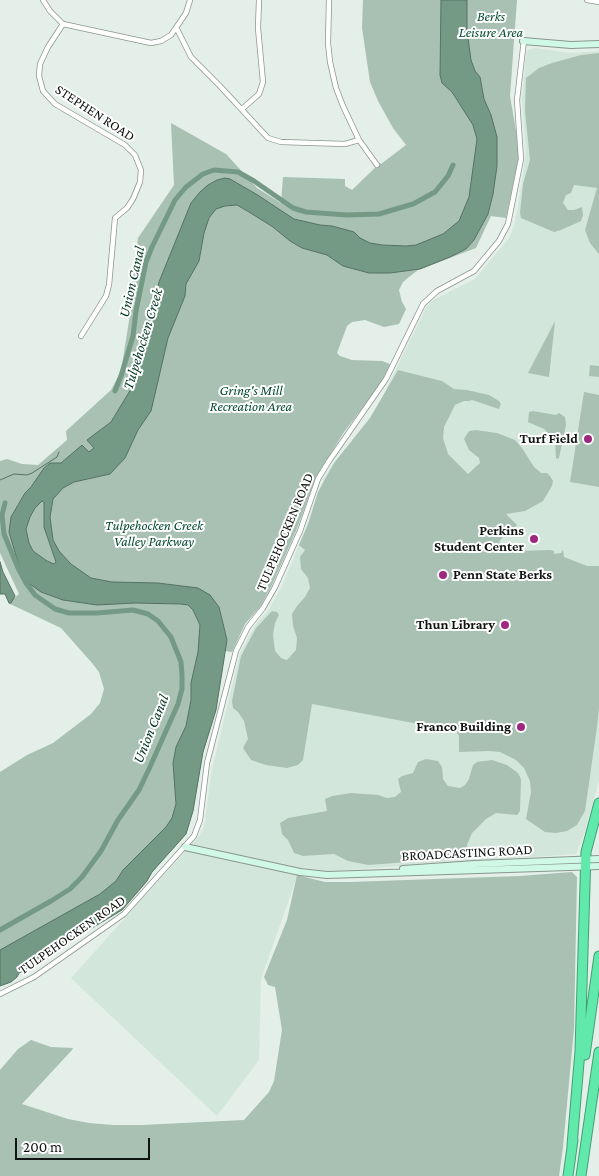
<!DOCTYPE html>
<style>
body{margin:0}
#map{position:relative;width:599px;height:1176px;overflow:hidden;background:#e3efe8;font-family:"Crimson Pro",serif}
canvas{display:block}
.scale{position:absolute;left:15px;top:1138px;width:135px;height:22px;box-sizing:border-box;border:2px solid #111512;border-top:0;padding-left:6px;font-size:15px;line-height:18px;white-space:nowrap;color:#111512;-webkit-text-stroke:4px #fff;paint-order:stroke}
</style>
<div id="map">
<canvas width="599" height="1176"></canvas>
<div class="scale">200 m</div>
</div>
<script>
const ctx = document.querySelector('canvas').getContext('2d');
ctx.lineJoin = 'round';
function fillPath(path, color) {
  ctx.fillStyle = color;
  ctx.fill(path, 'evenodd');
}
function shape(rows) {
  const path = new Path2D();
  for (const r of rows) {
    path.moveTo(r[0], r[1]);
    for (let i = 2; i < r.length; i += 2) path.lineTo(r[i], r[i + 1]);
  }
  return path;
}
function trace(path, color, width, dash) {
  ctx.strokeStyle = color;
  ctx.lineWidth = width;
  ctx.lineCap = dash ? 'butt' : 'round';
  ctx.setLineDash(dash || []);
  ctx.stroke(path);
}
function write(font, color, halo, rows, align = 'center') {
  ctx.font = font + ' "Crimson Pro",serif';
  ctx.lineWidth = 4;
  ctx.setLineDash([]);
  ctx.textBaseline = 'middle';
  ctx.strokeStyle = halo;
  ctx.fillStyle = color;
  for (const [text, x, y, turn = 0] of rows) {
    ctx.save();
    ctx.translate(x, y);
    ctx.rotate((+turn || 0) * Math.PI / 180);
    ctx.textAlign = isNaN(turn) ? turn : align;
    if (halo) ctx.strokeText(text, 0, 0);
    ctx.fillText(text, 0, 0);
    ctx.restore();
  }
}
const built = shape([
 [535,48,571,53,599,51,599,780,585,832,576,854,346,870,322,871,300,868,261,979,259,1060,217,1116,71,978,199,836,204,827,212,769,240,653,256,624,268,611,282,586,308,524,324,478,334,463,370,418,380,402,426,308,433,300,475,279,509,238,514,226,518,208,526,152,522,99,526,54,528,50]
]);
const green = shape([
 [363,0,517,0,510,96,519,148,518,161,506,218,491,216,476,248,418,270,409,277,403,282,399,290,402,302,406,309,399,324,384,327,365,320,352,322,347,326,337,353,340,356,352,360,382,361,390,364,387,373,376,390,344,432,316,477,296,531,272,585,260,607,245,624,232,652,225,651,216,710,203,752,193,811,186,834,152,872,147,881,122,910,59,948,50,957,19,973,17,977,11,982,0,986,0,772,27,755,53,743,91,714,100,703,104,689,99,672,92,663,61,628,8,603,19,594,0,553,0,461,7,459,22,464,38,465,67,440,66,431,111,390,121,371,132,302,130,302,138,238,174,185,171,123,226,154,257,188,281,203,283,177,345,179,345,186,352,190,380,163,381,164,406,145,393,128,378,101,370,82,362,28],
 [599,53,599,254,590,243,585,230,597,188,574,185,571,193,566,195,563,203,568,210,574,210,582,207,583,215,581,221,561,230,554,232,521,218,520,213,523,184,530,160,525,111,526,78,539,68,552,63,581,55],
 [555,321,549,377,528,373],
 [590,365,599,366,599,377,589,376],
 [398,370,442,381,454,389,467,390,489,395,499,401,501,404,499,409,472,400,469,401,464,401,455,405,444,427,443,438,448,454,468,474,480,463,479,458,469,450,464,439,469,431,476,430,497,433,515,440,522,448,534,467,541,473,547,473,550,476,553,481,552,486,543,501,525,511,506,514,517,525,512,530,507,525,500,532,503,537,499,542,511,553,515,549,518,551,550,550,554,551,554,554,561,553,563,550,564,557,587,566,599,566,599,708,597,727,585,811,577,825,567,831,556,833,545,832,526,819,531,792,530,781,524,768,516,760,500,752,489,751,459,752,459,736,456,731,312,704,303,760,298,765,287,768,266,765,251,760,243,748,248,739,244,721,238,712,233,708,232,701,241,656,256,628,272,611,277,612,279,615,275,623,273,635,275,651,281,658,287,660,296,650,297,638,293,626,292,614,297,606,305,597,310,588,308,578,301,569,300,557,305,550,299,545,308,524,318,492,334,463,370,418],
 [584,392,599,395,599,487,570,482],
 [533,411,556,415,559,413,565,417,566,425,559,458,556,459,555,440,544,429,528,422,529,412],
 [426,759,438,761,442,767,443,779,448,786,460,788,465,785,469,779,473,765,477,762,492,760,507,765,518,773,521,779,520,811,517,815,496,813,486,819,472,833,467,845,467,856,461,858,368,865,348,861,334,854,303,856,294,853,288,840,282,834,280,823,288,818,327,811,325,799,332,796,351,793,378,795,387,798,395,797,401,792,398,779,402,776,413,773,418,762],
 [572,872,577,877,574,1029,563,1147,559,1176,0,1176,0,1070,18,1049,31,1040,51,1047,73,1048,72,1050,22,1104,68,1119,89,1123,113,1125,142,1125,244,1120,269,1092,274,1081,282,1030,275,987,268,985,264,977,287,920,297,875,325,882,350,882,520,876]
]);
const water = shape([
 [441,0,467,0,467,31,471,60,475,71,480,77,484,99,491,115,497,137,497,166,493,194,488,214,474,240,466,249,450,257,420,269,390,273,369,273,343,266,327,255,302,248,290,241,273,227,249,212,237,205,225,206,216,209,209,218,204,233,199,261,186,284,185,296,168,338,151,411,138,430,125,458,110,474,74,482,63,488,53,499,50,517,53,540,59,551,71,564,91,578,112,582,158,583,198,588,210,595,219,607,227,640,216,710,203,752,193,811,186,834,152,872,147,881,122,910,59,948,50,957,19,973,17,977,11,982,0,986,0,950,100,894,116,881,123,870,166,827,172,818,176,804,173,763,176,747,186,726,191,700,191,683,198,652,200,625,193,610,188,605,181,604,135,603,97,605,63,600,41,592,27,582,19,566,9,532,11,517,25,493,31,487,44,468,50,463,61,463,82,445,89,452,94,448,87,440,111,422,131,389,141,363,146,330,159,282,191,203,200,192,208,185,217,180,225,178,230,179,256,194,294,219,320,225,332,226,347,230,354,232,360,238,370,243,382,245,406,246,416,245,443,234,459,221,469,197,477,139,473,125,452,92,442,83,440,75,441,0],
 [42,501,44,502,44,527,56,562,54,564,47,561,33,551,29,543,26,529,30,517,35,508,42,501],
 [0,562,3,572,15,596,11,603,9,603,5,594,0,594,0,562]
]);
const stream = shape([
 [0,480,14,474,27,475,32,473,57,457,59,452]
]);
const canal = shape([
 [115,391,121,376,133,336,136,311,146,262,152,247,175,200,186,187,203,174,214,170,238,172,254,181,293,208,306,212,347,215,379,214,413,204,435,192,448,176,453,165],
 [0,930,51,901,70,889,82,877,101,851,118,820,139,790,149,769,178,704,182,689,182,675,181,662,171,637,158,621,148,614,133,610,97,613,69,613,55,609,35,595,26,583,18,568,4,534,2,515,5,503]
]);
const street = shape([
 [43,0,50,11,63,24,151,43,161,41,171,35,186,13,190,0],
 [329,0,328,43,330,62,336,88,343,106,359,140,377,165],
 [587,0,599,2],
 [63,24,48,47,40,64,39,76,43,91,55,104,125,145,135,155,141,170,140,182,133,199,127,208,115,218,109,285,106,296,81,336],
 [177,29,191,57,219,85,268,138,281,142,345,144,359,140],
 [242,109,259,94,263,82,258,28,259,0],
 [0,994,34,977,124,914,194,836,200,820,207,763,236,651,248,627,263,608,275,587,300,531,318,479,329,461,386,379,423,304,437,291,474,271,499,241,508,224,521,159,517,100,524,40]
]);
const secondary = shape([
 [523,41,571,45,599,44],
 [185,847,300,872,327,875,599,866],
 [403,869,475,864,599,859]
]);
const highway = shape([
 [585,1055,599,956],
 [572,1145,580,1051,586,852,599,803],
 [568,1176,573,1140],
 [581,1176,599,1052]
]);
const markers = [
 [588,439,5,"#9f277f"],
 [534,539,5,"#9f277f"],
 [443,575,5,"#9f277f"],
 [505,625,5,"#9f277f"],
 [521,727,5,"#9f277f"]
];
const parkNames = [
 ["Berks",491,17],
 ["Leisure Area",491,33],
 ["Gring's Mill",251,391],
 ["Recreation Area",251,407],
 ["Tulpehocken Creek",154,526],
 ["Valley Parkway",154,542]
];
const streetNames = [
 ["STEPHEN ROAD",95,113,33],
 ["TULPEHOCKEN ROAD",285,532,-67],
 ["BROADCASTING ROAD",467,853,-3],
 ["TULPEHOCKEN ROAD",72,935,-35]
];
const poiNames = [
 ["Turf Field",578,439],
 ["Perkins",524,531],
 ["Student Center",524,547],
 ["Penn State Berks",453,575,"left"],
 ["Thun Library",495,625],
 ["Franco Building",511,727]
];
const waterNames = [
 ["Union Canal",132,282,-77],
 ["Tulpehocken Creek",143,339,-73],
 ["Union Canal",151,729,-68]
];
fillPath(built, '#d3e6db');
fillPath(green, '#a9c1b3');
fillPath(water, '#749a86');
trace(water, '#567263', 1);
trace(stream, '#567263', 1);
trace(canal, '#749a86', 5);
trace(street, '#8b968f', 6);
trace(secondary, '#8b968f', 8);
trace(highway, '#459f75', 11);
trace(street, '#fff', 4.5);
trace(secondary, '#d0f8e6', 6);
trace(highway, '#61e9ab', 9);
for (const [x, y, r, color] of markers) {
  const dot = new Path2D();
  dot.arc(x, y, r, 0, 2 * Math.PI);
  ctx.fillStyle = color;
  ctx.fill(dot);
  trace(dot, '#fff', 2);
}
write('italic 14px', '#044d32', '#fff', parkNames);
write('14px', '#111512', '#fff', streetNames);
write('bold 14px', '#111512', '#fff', poiNames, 'right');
write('italic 15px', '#023723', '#fff', waterNames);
</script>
